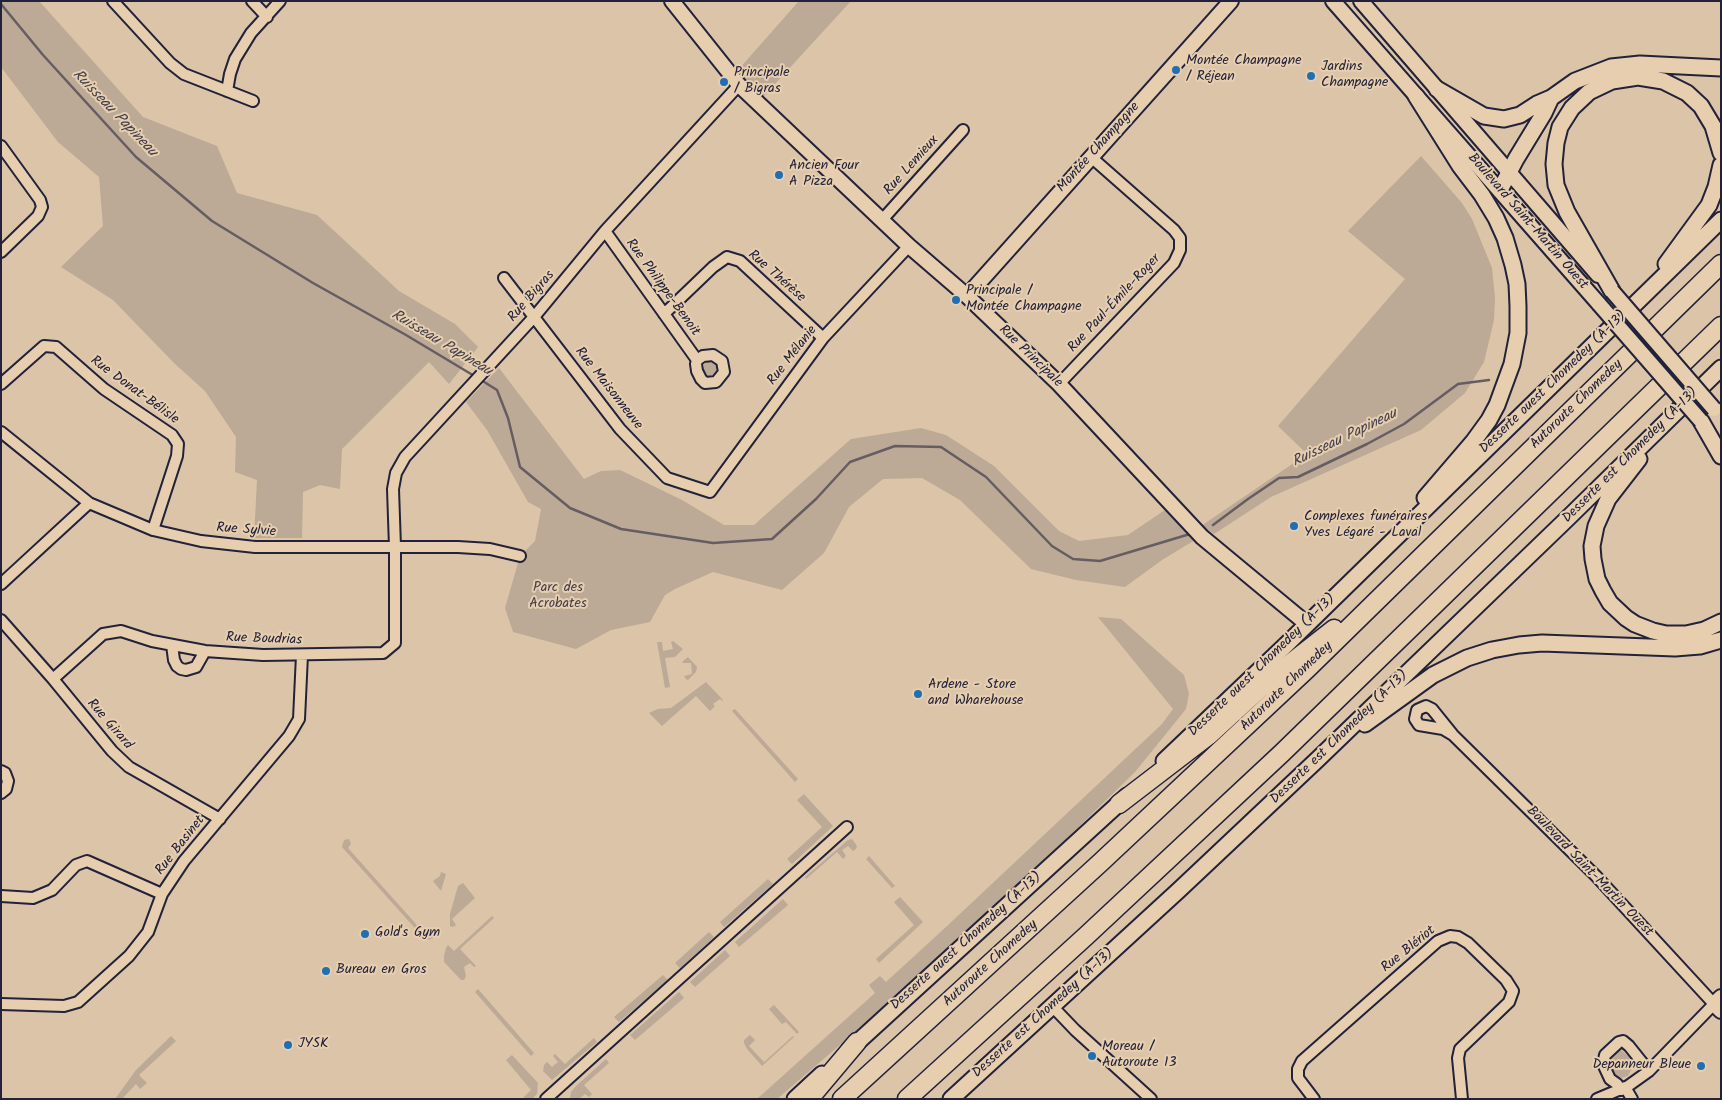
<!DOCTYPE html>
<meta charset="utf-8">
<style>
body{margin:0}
#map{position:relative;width:1722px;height:1100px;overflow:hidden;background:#dbc4a8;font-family:Kalam,sans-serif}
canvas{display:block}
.frame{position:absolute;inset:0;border:2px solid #22223b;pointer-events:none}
</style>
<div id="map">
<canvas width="1722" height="1100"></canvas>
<div class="frame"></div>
</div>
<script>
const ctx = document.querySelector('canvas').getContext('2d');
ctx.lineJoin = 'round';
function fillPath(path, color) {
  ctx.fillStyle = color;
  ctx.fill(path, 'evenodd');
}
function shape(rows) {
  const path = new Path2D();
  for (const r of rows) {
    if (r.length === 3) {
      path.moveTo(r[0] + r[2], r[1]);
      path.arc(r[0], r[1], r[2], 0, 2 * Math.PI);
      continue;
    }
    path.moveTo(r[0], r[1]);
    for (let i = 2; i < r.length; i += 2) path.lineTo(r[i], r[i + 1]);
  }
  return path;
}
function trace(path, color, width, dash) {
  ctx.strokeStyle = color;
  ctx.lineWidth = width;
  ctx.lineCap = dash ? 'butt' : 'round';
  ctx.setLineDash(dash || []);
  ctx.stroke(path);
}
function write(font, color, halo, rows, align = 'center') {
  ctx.font = font + ' Kalam,sans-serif';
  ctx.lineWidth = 4;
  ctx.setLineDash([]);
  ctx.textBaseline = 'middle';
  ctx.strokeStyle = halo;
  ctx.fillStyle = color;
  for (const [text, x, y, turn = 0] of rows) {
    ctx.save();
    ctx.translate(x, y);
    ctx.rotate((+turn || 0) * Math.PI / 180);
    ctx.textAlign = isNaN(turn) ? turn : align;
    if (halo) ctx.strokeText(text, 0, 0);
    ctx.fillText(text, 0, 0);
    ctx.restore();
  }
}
const green = shape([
 [1,1,39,1,143,117,217,146,237,193,317,215,399,291,455,324,478,347,449,384,429,362,342,449,340,489,320,485,303,492,302,538,254,538,257,480,235,472,236,437,205,391,175,364,113,300,61,267,103,226,99,177,58,142,1,67],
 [799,1,851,1,763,97,738,70],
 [1421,156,1462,203,1472,219,1492,268,1495,298,1494,320,1484,362,1465,393,1421,430,1271,497,1214,534,1201,526,1307,454,1278,426,1405,279,1348,231],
 [711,369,8],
 [499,368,584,479,601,471,620,470,682,500,724,525,754,525,851,439,921,428,946,435,994,466,1059,531,1079,541,1128,535,1165,510,1195,540,1162,560,1125,587,1076,580,1031,569,960,500,922,478,883,479,849,507,824,553,782,590,713,572,675,589,665,595,650,622,611,630,576,649,513,632,505,608,520,556,535,541,541,509,528,502,487,430,466,402],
 [1098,617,1121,619,1184,675,1189,694,1186,709,1135,772,962,940,777,1099,757,1099,875,993,869,985,880,976,886,982,946,927,1162,724,1173,709],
 [673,641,683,649,675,657,665,658,670,687,665,688,657,642,662,642,663,651,673,649,671,642],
 [688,657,697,667,696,672,688,680,686,679,684,676,692,674,691,663,683,663,682,662],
 [706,682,723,700,722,701,720,699,713,704,715,706,710,711,696,696,662,726,649,713,658,709,671,708],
 [735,709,798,779,795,782,732,711],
 [804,794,833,826,792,864,787,859,822,827,797,800],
 [349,839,351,844,348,848,424,933,431,928,435,932,433,938,428,940,422,936,342,847,344,840],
 [852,839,857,846,856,849,853,851,848,846,842,850,846,856,843,859,837,852,806,879,805,877,848,840],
 [869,856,895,886,892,888,866,859],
 [441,872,446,874,441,891,433,881,440,876],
 [768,879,773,884,724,927,720,922],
 [463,883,475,898,452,919,456,925,453,927,450,926,450,914,458,886],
 [900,897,923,922,879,963,876,959,914,925,894,902],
 [783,899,788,905,739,947,735,942],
 [492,916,494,918,460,949,476,966,474,967,470,963,464,967,466,976,464,980,461,980,444,962,444,956,446,948,448,945,454,951],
 [709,932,714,937,680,968,675,963],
 [725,950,730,956,695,987,690,982],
 [663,975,668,980,619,1022,614,1017],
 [478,989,534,1053,531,1056,475,992],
 [679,992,684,998,635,1040,630,1035],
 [774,1005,799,1032,797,1034,786,1022,782,1024,769,1009],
 [750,1035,755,1040,749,1046,764,1062,793,1036,794,1037,762,1066,747,1049,744,1043,744,1040],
 [171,1036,176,1041,139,1075,147,1083,140,1089,136,1084,122,1099,115,1099,136,1070],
 [594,1038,597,1042,552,1080,543,1071,544,1065,547,1062,552,1067,558,1062,553,1056,555,1054,565,1064],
 [1621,1050,1629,1057,1633,1066,1628,1076,1621,1078,1613,1074,1609,1064,1613,1054],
 [512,1055,538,1083,537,1094,532,1099,522,1099,531,1090,506,1060],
 [606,1059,609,1063,584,1085,592,1094,589,1097,585,1094,579,1099,570,1099,571,1092,576,1086]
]);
const stream = shape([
 [1,4,43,55,136,157,212,221,313,283,406,335,476,377],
 [481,380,497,390,508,418,520,467,570,508,621,529,713,543,772,539,816,499,850,462,895,446,941,447,986,477,1052,546,1073,559,1100,561,1190,534],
 [1213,525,1248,499,1279,478,1298,477,1367,444,1404,424,1458,384,1489,380]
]);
const street = shape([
 [113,1,170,63,184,74,253,101],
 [252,1,267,17],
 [227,91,230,74,235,59,251,33,280,1],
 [1,146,40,200,42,207,38,216,1,252],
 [882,220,963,130],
 [605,231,697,360,696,364,697,371,701,379,705,383,716,382,724,372,722,361,713,355,703,356,697,360],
 [504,278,620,429,667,478,710,492,823,338,909,246],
 [664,314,713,267,727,257,740,261,823,338],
 [1,384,44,346,56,347,104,389,172,435,178,444,177,456,153,530],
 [1059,384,1174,263,1180,250,1180,238,1174,230,1091,157],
 [1,432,89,503,153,530,201,541,255,547,458,547,490,549,520,556],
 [1,584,89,503],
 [1,620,53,679,112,751,129,767,220,819],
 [172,645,174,660,177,666,181,669,186,670,196,667,205,651],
 [53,679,103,634,121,631,152,641,205,651,263,655,383,653,395,643,395,547,393,489,396,473,405,457,534,317,605,231,739,85],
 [1453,735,1443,729,1419,725,1415,719,1417,710,1426,706,1432,709,1453,735,1596,876,1714,1004,1649,1071,1628,1086,1597,1099],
 [1,771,5,773,8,781,6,789,1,793],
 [1,896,33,898,52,890,76,865,87,861,162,894],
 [1,1004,64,1006,78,1002,129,956,148,932,162,894,184,861,289,736,299,719,302,655],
 [1053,1007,1075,1030,1151,1099],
 [1625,1087,1632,1099],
 [1621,1090,1617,1084,1610,1079,1603,1064,1605,1055,1619,1042,1623,1041,1629,1046,1649,1071],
 [546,1099,847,827],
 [1314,1099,1298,1078,1298,1069,1302,1061,1438,941,1450,936,1458,937,1468,943,1506,980,1513,991,1509,1002,1460,1049,1458,1058,1462,1099]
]);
const secondary = shape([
 [672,1,739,85,909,246,967,296,1059,384,1202,537,1307,624],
 [1333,1,1599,304],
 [1361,1,1598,275],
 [967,296,1231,1],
 [1721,997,1714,1004,1721,1011]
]);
const primary = shape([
 [1437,89,1484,116,1504,119,1520,115,1537,104,1551,98,1575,81,1611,67,1640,64,1721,68],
 [1416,96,1460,166,1482,195,1496,218,1505,238,1513,265,1517,284,1518,306,1518,333,1512,364,1497,405,1489,420,1473,442,1425,498],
 [1500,190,1516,159,1544,113,1551,98],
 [1666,264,1709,205,1716,187,1721,165],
 [1612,291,1567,212,1556,185,1554,164,1556,143,1560,127,1572,108,1589,92,1612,81,1638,77,1663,81,1687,93,1701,106,1713,126,1721,153],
 [1701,421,1721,456],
 [1639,459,1608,499,1596,526,1592,546,1593,559,1597,579,1603,591,1610,603,1626,618,1635,624,1653,631,1666,634,1686,634,1704,630,1721,622],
 [1365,724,1433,675,1467,658,1492,650,1519,645,1542,643,1675,648,1700,646,1721,640],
 [1164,761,1287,644,1721,220],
 [849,1050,1127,796],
 [795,1099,822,1074],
 [951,1099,1179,890,1318,759,1568,518,1721,368]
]);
const highway = shape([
 [1119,804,1209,735,1269,680,1334,629],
 [809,1099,857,1042],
 [842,1099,1100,863,1307,669,1721,264],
 [907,1099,1086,936,1282,753,1721,326]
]);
const secondaryBridge = shape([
 [1612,291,1714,409],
 [1599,304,1701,421]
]);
const markers = [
 [1176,70,5,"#1f6fb2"],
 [1311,76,5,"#1f6fb2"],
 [724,82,5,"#1f6fb2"],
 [779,175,5,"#1f6fb2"],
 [956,300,5,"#1f6fb2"],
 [1294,526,5,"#1f6fb2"],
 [918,694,5,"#1f6fb2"],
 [365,934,5,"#1f6fb2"],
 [326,971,5,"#1f6fb2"],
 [288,1045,5,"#1f6fb2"],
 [1092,1056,5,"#1f6fb2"],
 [1701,1066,5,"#1f6fb2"]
];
const poiNames = [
 ["Montée Champagne",1186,62],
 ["/ Réjean",1186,78],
 ["Jardins",1321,68],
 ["Champagne",1321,84],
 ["Principale",734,74],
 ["/ Bigras",734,90],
 ["Ancien Four",789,167],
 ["A Pizza",789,183],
 ["Principale /",966,292],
 ["Montée Champagne",966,308],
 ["Complexes funéraires",1304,518],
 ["Yves Légaré - Laval",1304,534],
 ["Ardene - Store",928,686],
 ["and Wharehouse",928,702],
 ["Gold's Gym",375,934],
 ["Bureau en Gros",336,971],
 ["JYSK",298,1045],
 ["Moreau /",1102,1048],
 ["Autoroute 13",1102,1064],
 ["Depanneur Bleue",1691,1066,"right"]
];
const streetNames = [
 ["Montée Champagne",1099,148,-48],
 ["Rue Lemieux",912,166,-48],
 ["Boulevard Saint-Martin Ouest",1527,222,49],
 ["Rue Thérèse",776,277,41],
 ["Rue Philippe-Benoit",662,288,54],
 ["Rue Bigras",532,297,-49],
 ["Rue Paul-Émile-Roger",1115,304,-47],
 ["Rue Mélanie",793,356,-52],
 ["Rue Principale",1030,357,44],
 ["Desserte ouest Chomedey (A-13)",1554,383,-44],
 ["Rue Maisonneuve",608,389,52],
 ["Rue Donat-Bélisle",134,391,36],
 ["Autoroute Chomedey",1577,405,-44],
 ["Desserte est Chomedey (A-13)",1631,456,-45],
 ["Rue Sylvie",246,531,4],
 ["Rue Boudrias",264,640,2],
 ["Desserte ouest Chomedey (A-13)",1263,666,-44],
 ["Autoroute Chomedey",1287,687,-44],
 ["Rue Girard",109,725,49],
 ["Desserte est Chomedey (A-13)",1340,738,-44],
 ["Rue Basinet",181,846,-52],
 ["Boulevard Saint-Martin Ouest",1589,872,46],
 ["Desserte ouest Chomedey (A-13)",967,942,-42],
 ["Rue Blériot",1409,950,-39],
 ["Autoroute Chomedey",991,964,-42],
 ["Desserte est Chomedey (A-13)",1044,1014,-42]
];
const parkNames = [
 ["Parc des",558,589],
 ["Acrobates",558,605]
];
const waterNames = [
 ["Ruisseau Papineau",114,114,46],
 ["Ruisseau Papineau",441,344,31],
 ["Ruisseau Papineau",1345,439,-26]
];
fillPath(green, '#bca996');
trace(stream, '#665d63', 2.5);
trace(street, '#22223b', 14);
trace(secondary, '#22223b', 18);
trace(primary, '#22223b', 19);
trace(highway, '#22223b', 21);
trace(street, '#e7ceaf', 10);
trace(secondary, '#e7ceaf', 14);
trace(primary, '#e7ceaf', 15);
trace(highway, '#e7ceaf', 18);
trace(secondaryBridge, '#22223b', 18, []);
trace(secondaryBridge, '#e7ceaf', 14);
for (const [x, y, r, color] of markers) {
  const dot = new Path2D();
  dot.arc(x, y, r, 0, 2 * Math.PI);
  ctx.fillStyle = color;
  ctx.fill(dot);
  trace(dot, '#e7ceaf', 2);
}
write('14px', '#22223b', '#e7ceaf', poiNames, 'left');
write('14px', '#22223b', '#e7ceaf', streetNames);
write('14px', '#413d4d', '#e7ceaf', parkNames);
write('italic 15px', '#44404f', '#e7ceaf', waterNames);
</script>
